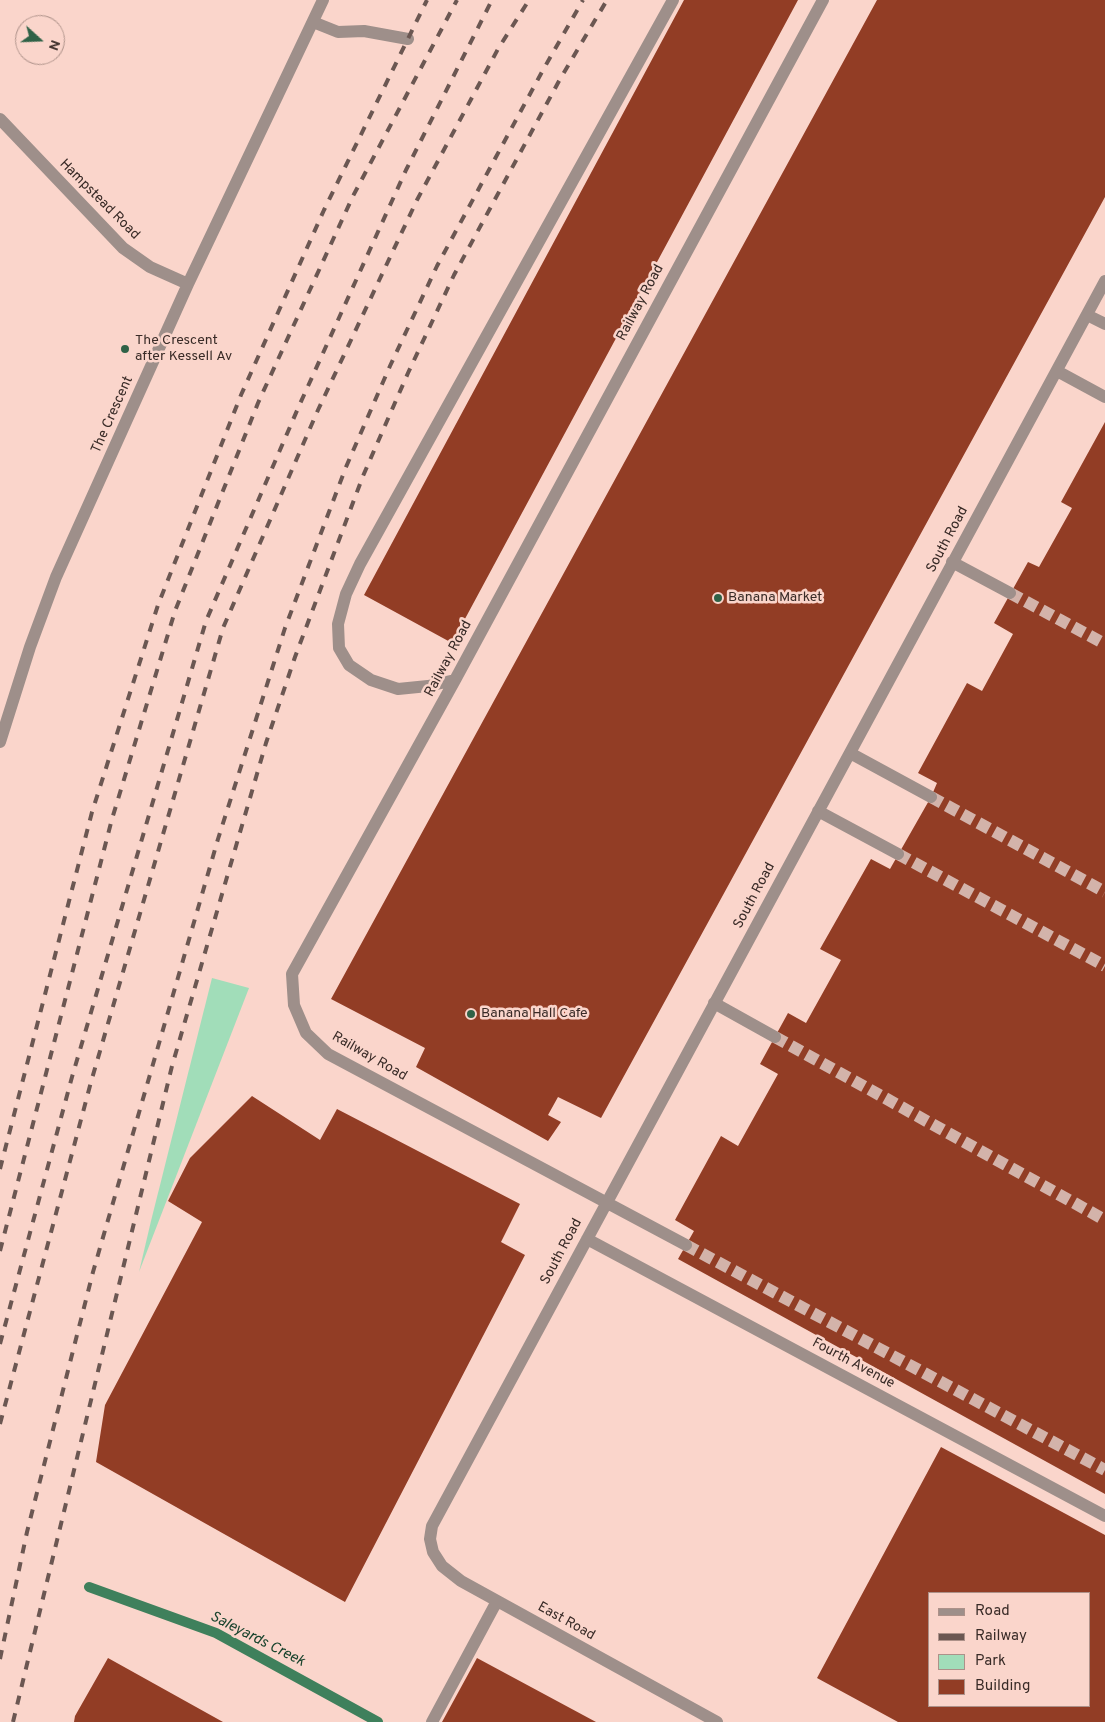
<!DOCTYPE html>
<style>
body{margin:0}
#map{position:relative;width:1105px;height:1722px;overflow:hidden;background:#fad5cb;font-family:Overpass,sans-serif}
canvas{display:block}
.legend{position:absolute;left:928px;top:1592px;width:162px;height:115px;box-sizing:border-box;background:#fad5cb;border:1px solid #ad9189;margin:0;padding:6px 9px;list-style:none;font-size:15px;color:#392b27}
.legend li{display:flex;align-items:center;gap:10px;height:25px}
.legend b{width:25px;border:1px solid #ad9189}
.north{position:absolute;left:15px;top:15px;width:50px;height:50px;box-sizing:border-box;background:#fad5cb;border:1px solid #ad9189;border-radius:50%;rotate:110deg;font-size:14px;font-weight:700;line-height:20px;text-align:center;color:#392b27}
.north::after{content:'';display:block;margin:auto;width:18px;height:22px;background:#2f6247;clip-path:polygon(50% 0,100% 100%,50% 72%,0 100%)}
</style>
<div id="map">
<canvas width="1105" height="1722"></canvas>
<ul class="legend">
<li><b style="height:6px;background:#9e8f8a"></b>Road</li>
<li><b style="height:6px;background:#6b5752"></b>Railway</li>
<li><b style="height:14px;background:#a1ddb9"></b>Park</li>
<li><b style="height:14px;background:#923d25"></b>Building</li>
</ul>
<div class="north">N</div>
</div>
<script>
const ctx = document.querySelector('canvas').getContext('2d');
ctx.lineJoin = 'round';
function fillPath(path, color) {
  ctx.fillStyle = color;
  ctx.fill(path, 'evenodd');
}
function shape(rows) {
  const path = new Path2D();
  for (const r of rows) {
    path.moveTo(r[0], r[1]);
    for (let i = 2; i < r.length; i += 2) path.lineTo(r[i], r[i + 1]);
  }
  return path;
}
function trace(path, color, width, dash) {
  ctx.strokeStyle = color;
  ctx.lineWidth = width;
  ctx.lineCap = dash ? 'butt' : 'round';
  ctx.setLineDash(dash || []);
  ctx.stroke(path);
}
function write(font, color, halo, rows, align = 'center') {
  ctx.font = font + ' Overpass,sans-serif';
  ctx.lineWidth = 5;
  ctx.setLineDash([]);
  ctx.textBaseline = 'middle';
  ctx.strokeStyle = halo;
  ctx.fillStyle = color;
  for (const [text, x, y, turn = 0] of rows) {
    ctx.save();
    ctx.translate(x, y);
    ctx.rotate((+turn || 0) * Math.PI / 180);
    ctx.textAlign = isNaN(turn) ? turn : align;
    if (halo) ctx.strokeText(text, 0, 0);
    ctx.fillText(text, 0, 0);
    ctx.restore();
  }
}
const green = shape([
 [212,978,249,988,139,1272,151,1221]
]);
const stream = shape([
 [89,1587,216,1633,378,1722]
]);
const building = shape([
 [684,0,798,0,452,643,364,595],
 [877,0,1105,0,1105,197,601,1118,558,1097,548,1115,561,1122,548,1141,416,1067,425,1048,331,999],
 [1105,422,1105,1494,678,1259,694,1231,675,1220,721,1136,738,1146,778,1074,760,1064,788,1013,806,1023,841,960,820,949,871,859,890,869,931,797,937,783,918,773,967,683,982,691,1013,634,994,623,1028,562,1039,567,1072,508,1061,502],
 [252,1096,320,1140,337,1109,520,1204,501,1242,525,1255,345,1602,96,1462,105,1405,202,1222,168,1201,190,1158],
 [941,1447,1105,1535,1105,1722,898,1722,817,1678],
 [929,1593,1089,1593,1089,1706,929,1706],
 [108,1658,223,1722,74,1722,75,1716],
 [477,1658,596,1722,442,1722]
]);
const minorTunnel = shape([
 [1010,593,1105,644],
 [931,797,1105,892],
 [898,854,1105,966],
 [775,1037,1105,1220],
 [686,1245,1105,1470]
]);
const minor = shape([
 [313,22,338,32,364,31,408,39],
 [0,119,123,248,150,267,188,284],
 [1087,315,1105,324],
 [1057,371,1105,397],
 [952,562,1010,593],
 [455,680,428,686,398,689,371,680,349,665,339,648,338,624,346,594,360,564,673,0],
 [0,742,30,647,56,577,188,284,323,0],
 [850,753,931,797],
 [818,811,898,854],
 [714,1003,775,1037],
 [587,1239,1105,1516],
 [686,1245,328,1054,306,1033,294,1005,292,974,455,680,823,0],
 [432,1722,497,1601],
 [717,1722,461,1581,442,1566,433,1552,430,1539,432,1526,1105,281]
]);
const rail = shape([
 [0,1169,92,812,158,605,241,395,324,210,427,0],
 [0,1251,112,819,175,611,258,403,353,196,457,0],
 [0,1344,72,1077,206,621,299,406,406,170,492,0],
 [0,1424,91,1082,223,628,318,410,417,200,498,49,529,0],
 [0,1659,27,1532,93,1272,218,839,285,628,346,467,390,366,437,266,543,70,583,0],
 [13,1722,172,1066,266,743,295,657,363,476,408,373,454,275,559,81,607,0]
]);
const markers = [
 [125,349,5,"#2f6247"],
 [718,598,5,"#2f6247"],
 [471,1014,5,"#2f6247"]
];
const streetNames = [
 ["Hampstead Road",99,200,45],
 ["Railway Road",641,303,-62],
 ["The Crescent",113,415,-66],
 ["South Road",948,540,-62],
 ["Railway Road",449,659,-62],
 ["South Road",755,896,-62],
 ["Railway Road",369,1057,30],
 ["South Road",562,1252,-62],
 ["Fourth Avenue",853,1364,28],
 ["East Road",566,1622,29]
];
const poiNames = [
 ["The Crescent",135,341],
 ["after Kessell Av",135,357],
 ["Banana Market",728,598],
 ["Banana Hall Cafe",481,1014]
];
const waterNames = [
 ["Saleyards Creek",257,1640,27]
];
fillPath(green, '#a1ddb9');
trace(stream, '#3f805c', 10);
fillPath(building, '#923d25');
trace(minorTunnel, '#d3b3aa', 12, [12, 6]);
trace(minor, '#9e8f8a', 12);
trace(rail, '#6b5752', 4, [9, 9]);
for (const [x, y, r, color] of markers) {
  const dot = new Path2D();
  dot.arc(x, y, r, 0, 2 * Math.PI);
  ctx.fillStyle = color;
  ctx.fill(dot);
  trace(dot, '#fad5cb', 2);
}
write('14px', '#392b27', '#fad5cb', streetNames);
write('14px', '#392b27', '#fad5cb', poiNames, 'left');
write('italic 15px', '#1a442e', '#fad5cb', waterNames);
</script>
